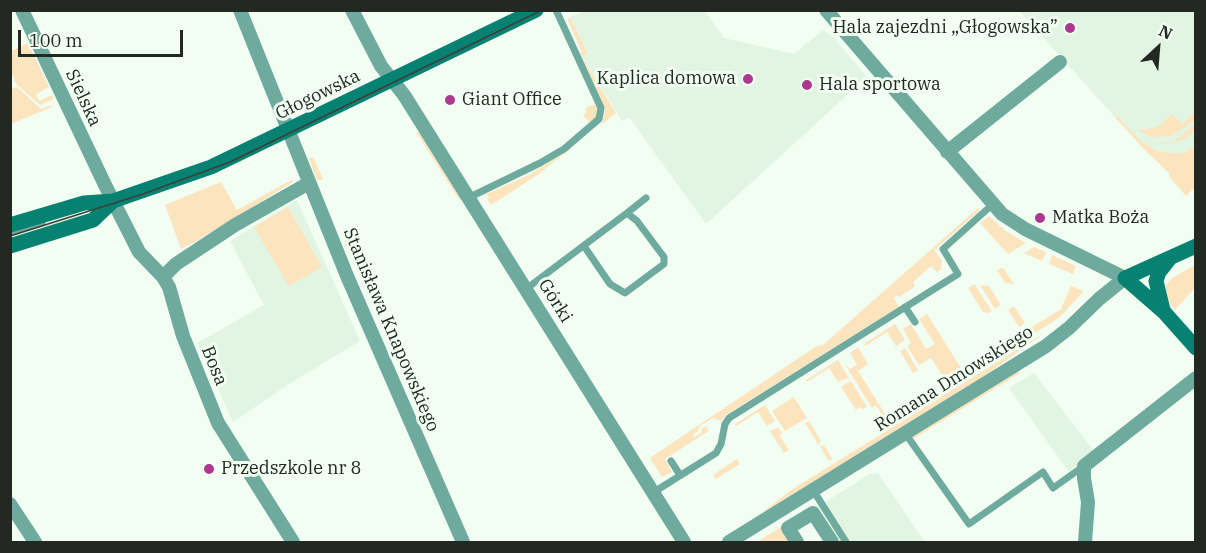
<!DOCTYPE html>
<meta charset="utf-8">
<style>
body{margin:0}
#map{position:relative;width:1206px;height:553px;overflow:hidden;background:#f1fef1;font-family:"IBM Plex Serif",serif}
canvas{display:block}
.frame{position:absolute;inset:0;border:12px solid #232823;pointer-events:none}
.north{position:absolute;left:1128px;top:18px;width:60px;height:60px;-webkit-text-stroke:4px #f1fef1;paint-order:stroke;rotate:26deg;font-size:16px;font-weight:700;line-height:24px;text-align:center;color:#232823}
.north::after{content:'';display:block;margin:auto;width:21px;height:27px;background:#232823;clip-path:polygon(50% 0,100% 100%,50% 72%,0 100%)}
.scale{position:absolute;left:18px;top:30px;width:165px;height:27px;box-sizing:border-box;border:3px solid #232823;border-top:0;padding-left:8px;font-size:18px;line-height:21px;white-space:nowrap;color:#232823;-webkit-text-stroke:4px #f1fef1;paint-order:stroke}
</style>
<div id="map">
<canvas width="1206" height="553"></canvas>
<div class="frame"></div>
<div class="north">N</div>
<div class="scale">100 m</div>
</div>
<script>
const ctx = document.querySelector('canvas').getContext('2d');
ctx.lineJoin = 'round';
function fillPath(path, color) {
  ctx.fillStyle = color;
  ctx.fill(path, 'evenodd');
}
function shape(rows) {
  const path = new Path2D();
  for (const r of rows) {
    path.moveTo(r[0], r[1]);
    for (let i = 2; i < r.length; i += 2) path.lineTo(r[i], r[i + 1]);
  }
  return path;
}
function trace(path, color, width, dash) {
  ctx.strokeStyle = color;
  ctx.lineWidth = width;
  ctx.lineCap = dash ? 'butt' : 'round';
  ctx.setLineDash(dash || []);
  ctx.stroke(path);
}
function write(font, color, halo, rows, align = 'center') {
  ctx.font = font + ' "IBM Plex Serif",serif';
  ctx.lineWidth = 6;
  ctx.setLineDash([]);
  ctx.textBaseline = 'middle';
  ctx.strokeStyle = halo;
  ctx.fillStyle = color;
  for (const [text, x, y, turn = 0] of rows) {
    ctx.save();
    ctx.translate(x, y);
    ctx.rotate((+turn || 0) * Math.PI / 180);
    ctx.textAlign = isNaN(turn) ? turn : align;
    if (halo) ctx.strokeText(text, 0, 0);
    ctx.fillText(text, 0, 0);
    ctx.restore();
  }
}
const built = shape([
 [584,11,705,11,724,38,794,54,823,30,833,37,867,77,706,224,629,117,622,121,582,56,588,52,570,17],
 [1019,11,1195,11,1195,187,1186,196,1169,176,1170,174,1143,148],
 [297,200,360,341,289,384,233,422,197,343,264,305,230,241],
 [79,208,82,216,11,238,11,229],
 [1034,373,1094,451,1069,472,1009,388],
 [878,473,916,529,925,542,840,542,816,508,869,474]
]);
const green = shape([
 [570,17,588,53,582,57,616,113,600,126,603,121,605,109,580,53,582,52,567,19],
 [28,43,49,87,36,94,39,101,52,95,54,99,40,105,16,84,11,70,11,51],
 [17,87,41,109,51,105,52,107,11,124,11,89],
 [593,105,596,105,598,110,598,116,590,123,583,115,587,112,585,108],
 [1195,112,1195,120,1171,136,1152,137,1137,130,1148,129,1159,126,1172,114,1182,124],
 [1116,115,1141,141,1157,151,1175,154,1184,153,1195,146,1195,187,1186,196,1169,176,1170,174,1143,148,1114,116],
 [1195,124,1195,131,1185,139,1166,144,1157,144,1175,141],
 [416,132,422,134,461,197,460,201],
 [569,150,536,176,491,205,487,199,489,198,488,195,484,195,529,175],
 [313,157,323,179,317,181,309,158],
 [293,179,293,182,195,242,181,249,165,205,221,182,237,210],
 [288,207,322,267,289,286,254,227],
 [978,208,980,210,934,250,942,261,941,269,937,272,931,266,913,282,915,287,899,297,898,295,894,298,899,307,726,415,721,421,713,418,700,426,698,431,693,435,694,437,701,433,702,428,706,426,709,431,665,459,672,472,662,477,650,458,815,347,823,345],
 [989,216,1006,231,1026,243,1008,254,980,223],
 [345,231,367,283,363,285,341,233],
 [1034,247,1046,252,1042,261,1024,253],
 [1052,255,1076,266,1073,274,1049,264],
 [1195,265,1195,285,1193,290,1175,310,1169,302,1165,286,1172,278],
 [1001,268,1004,269,1014,284,1005,283,997,270],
 [973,285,975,285,992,311,988,313,983,312,968,288],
 [980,285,989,286,1001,305,995,309],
 [1071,286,1084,291,1059,318,1030,336,1027,330,1061,309],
 [1014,306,1025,323,1019,327,1008,310],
 [927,314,966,376,949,386,931,358,919,365,907,346,911,343,903,329,911,324,926,349,935,344,919,319],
 [895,324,905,340,896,346,887,332,865,346,864,344],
 [1047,331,979,380,765,513,763,512,788,492],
 [1024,332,1027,338,990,361,986,356],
 [858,347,868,364,858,371,887,417,884,418,876,405,872,408,841,358,849,369,857,365,850,353],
 [905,348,918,370,913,373,900,351],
 [838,360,849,378,838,382,829,368,807,382,806,380],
 [1017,371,1020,373,913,439,912,436],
 [851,381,867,407,862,409,860,407,856,410,841,387],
 [794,397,807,418,785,431,772,411],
 [765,405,775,421,767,426,758,412,736,426,735,424],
 [809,421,821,441,819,443,821,447,824,445,832,459,829,461,805,423],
 [778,427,782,433,779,435,789,450,784,453,770,431],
 [737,459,740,464,716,479,713,475],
 [784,525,795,542,757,542]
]);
const lane = shape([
 [468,198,540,163,564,149,599,119,601,108,556,10],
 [627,213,646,198],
 [10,233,42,223],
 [526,289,627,213,637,221,664,257,664,264,625,293,610,284,584,246],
 [905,307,915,322],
 [905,433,969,524,1043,472,1053,488,1084,466],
 [671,461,680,475],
 [813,490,846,542],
 [654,492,716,453,721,444,725,424,729,418,958,274,943,249,993,204]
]);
const street = shape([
 [22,10,105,185,139,252,163,277,169,287,183,336,218,423,293,542],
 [240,10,347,276,463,542],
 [352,10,381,66,404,95,684,542],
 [947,152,1060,62],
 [163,277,176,264,235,225,309,183],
 [10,504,35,542],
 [729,542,1046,346,1069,328,1099,299,1125,278,1025,229,1002,214,826,10],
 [797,542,788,528,813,513,832,542],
 [1085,542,1088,502,1084,478,1084,466,1196,378]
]);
const secondary = shape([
 [10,225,84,203,113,201,211,167,536,10],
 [10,246,93,220,113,201],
 [1196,246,1125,278,1164,312,1196,348],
 [1163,310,1156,281,1159,272,1170,258]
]);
const tram = shape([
 [10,236,143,194,230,162,542,10]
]);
const markers = [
 [1070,28,6,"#ad3890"],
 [748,79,6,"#ad3890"],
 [807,85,6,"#ad3890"],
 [450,100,6,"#ad3890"],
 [1040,218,6,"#ad3890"],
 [209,469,6,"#ad3890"]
];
const poiNames = [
 ["Hala zajezdni „Głogowska”",1058,28,"right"],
 ["Kaplica domowa",736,79,"right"],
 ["Hala sportowa",819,85],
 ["Giant Office",462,100],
 ["Matka Boża",1052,218],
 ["Przedszkole nr 8",221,469]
];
const streetNames = [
 ["Głogowska",318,95,-26],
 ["Sielska",83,98,65],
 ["Górki",555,301,58],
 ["Stanisława Knapowskiego",391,330,67],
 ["Bosa",214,366,68],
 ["Romana Dmowskiego",954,379,-32]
];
fillPath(built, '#e2f5e3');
fillPath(green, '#fce4bf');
trace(lane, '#6faa9e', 7);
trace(street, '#6faa9e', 14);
trace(secondary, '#078272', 15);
trace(tram, '#3a403a', 1.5);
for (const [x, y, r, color] of markers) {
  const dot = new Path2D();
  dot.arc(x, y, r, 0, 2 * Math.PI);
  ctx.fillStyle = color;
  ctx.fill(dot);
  trace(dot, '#f1fef1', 2);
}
write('18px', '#232823', '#f1fef1', poiNames, 'left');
write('18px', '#232823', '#f1fef1', streetNames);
</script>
